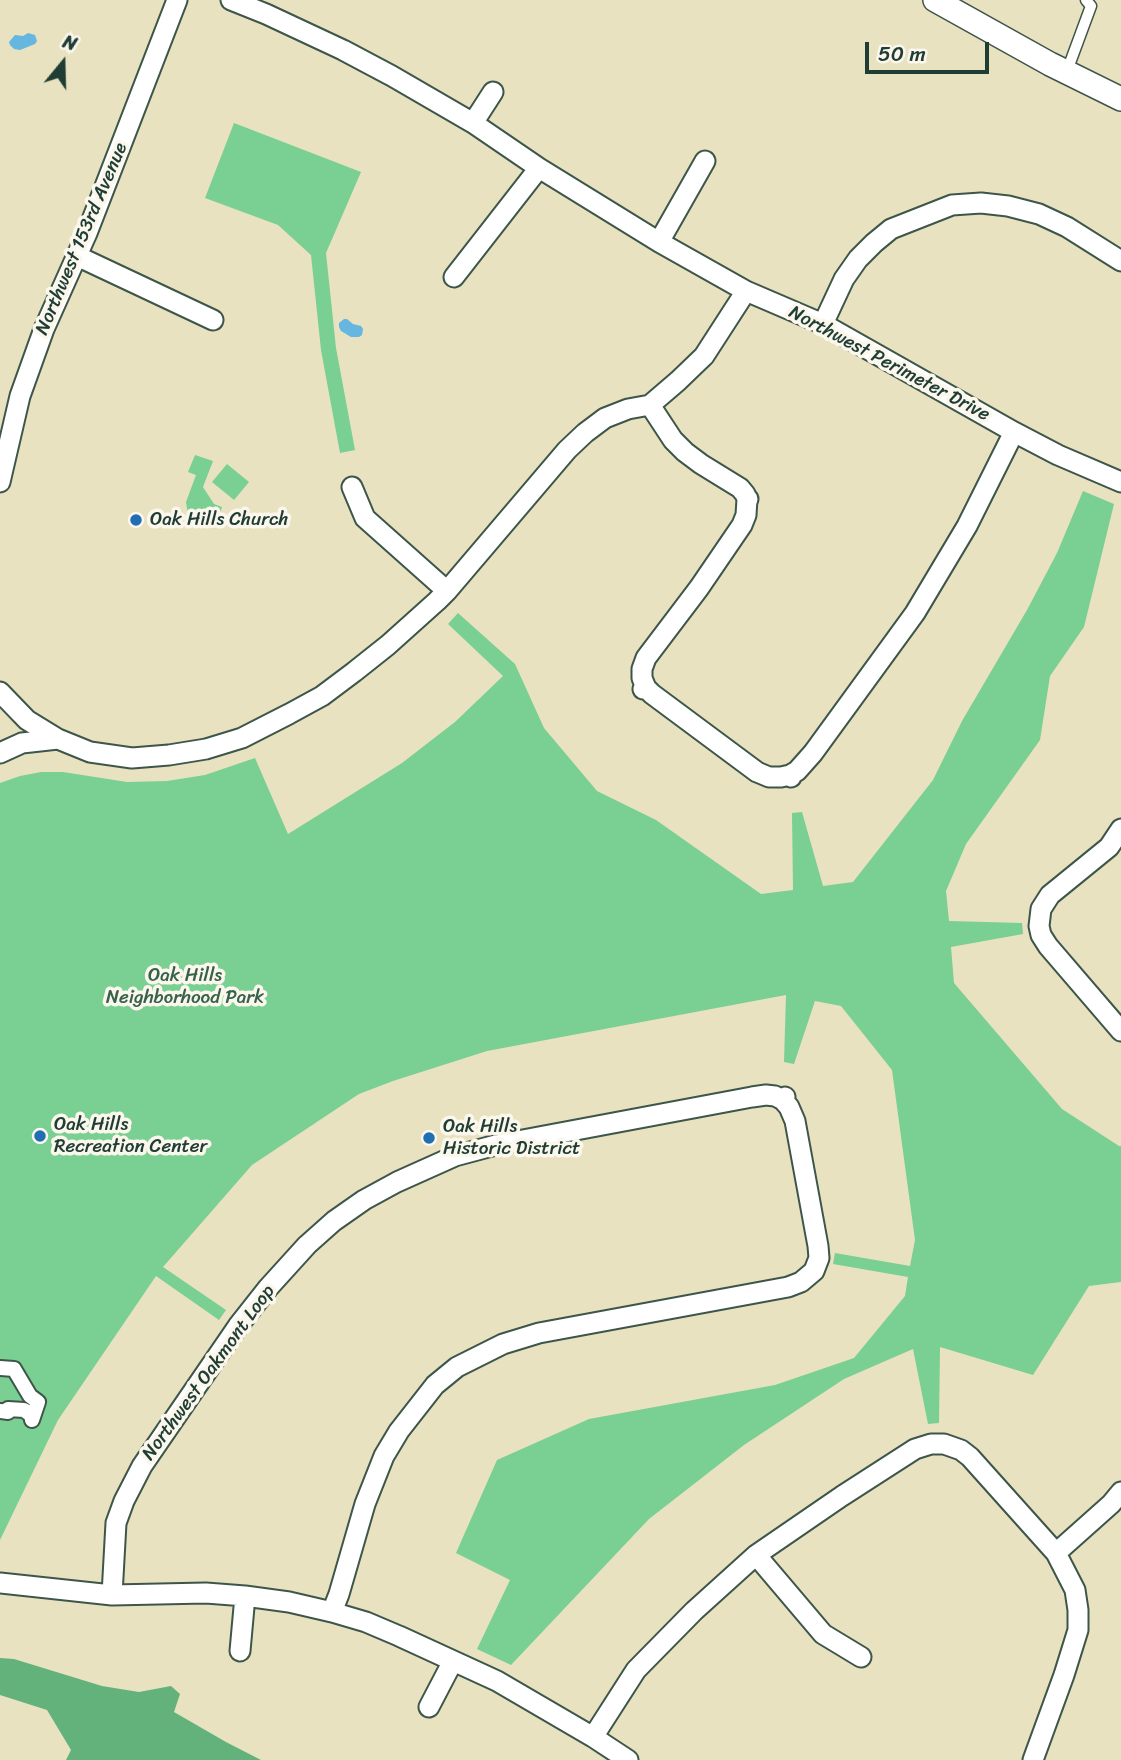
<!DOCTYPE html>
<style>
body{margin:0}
#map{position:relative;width:1121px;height:1760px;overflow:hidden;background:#e8e2c1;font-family:Sriracha,sans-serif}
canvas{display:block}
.north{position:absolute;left:28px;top:28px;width:70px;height:70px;-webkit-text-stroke:5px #fbf7ec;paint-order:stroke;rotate:19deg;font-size:19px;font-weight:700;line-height:28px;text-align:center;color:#1f3d34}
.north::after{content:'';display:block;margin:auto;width:24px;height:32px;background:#1f3d34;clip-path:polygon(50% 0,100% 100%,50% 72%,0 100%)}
.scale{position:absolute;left:865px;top:42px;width:124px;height:32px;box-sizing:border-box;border:4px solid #1f3d34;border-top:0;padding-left:9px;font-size:21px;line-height:24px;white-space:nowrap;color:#1f3d34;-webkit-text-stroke:5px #fbf7ec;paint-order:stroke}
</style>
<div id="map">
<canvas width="1121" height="1760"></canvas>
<div class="north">N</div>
<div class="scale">50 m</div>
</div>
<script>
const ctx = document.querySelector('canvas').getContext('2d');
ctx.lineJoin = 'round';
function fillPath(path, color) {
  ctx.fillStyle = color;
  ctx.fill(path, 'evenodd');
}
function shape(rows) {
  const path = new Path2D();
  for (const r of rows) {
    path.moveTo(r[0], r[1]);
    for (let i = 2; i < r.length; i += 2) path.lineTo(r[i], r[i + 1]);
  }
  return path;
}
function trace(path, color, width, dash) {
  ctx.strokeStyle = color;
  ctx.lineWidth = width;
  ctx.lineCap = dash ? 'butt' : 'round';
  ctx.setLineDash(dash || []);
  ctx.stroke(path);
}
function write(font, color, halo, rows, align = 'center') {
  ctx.font = font + ' Sriracha,sans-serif';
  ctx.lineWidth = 7;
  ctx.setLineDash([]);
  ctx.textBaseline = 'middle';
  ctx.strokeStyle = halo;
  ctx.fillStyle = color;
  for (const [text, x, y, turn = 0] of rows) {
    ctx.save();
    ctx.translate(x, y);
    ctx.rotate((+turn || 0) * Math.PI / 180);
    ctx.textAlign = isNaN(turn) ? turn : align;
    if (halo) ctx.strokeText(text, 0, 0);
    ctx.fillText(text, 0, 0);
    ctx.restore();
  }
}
const green = shape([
 [234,123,361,172,326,253,336,348,355,450,340,453,321,350,311,255,278,225,205,198],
 [195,455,213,461,203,487,214,504,222,507,214,529,189,521,186,502,196,475,188,472],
 [227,464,249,482,234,500,212,482],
 [1083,491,1114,504,1084,627,1050,676,1040,740,966,844,946,891,949,921,1022,923,1023,934,951,947,954,983,1062,1109,1119,1146,1121,1146,1121,1282,1089,1286,1033,1375,940,1347,939,1423,928,1424,913,1349,844,1379,744,1445,649,1519,511,1665,477,1649,510,1580,456,1553,497,1460,589,1419,775,1385,854,1358,905,1296,908,1277,833,1264,835,1253,910,1266,915,1240,892,1070,841,1006,815,1001,794,1064,784,1062,786,995,487,1051,393,1081,359,1094,252,1165,163,1267,226,1310,219,1320,156,1276,58,1420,0,1540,0,783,20,776,41,772,63,772,127,782,167,781,205,775,255,758,288,834,402,763,455,722,503,676,448,624,458,613,515,664,544,728,597,791,656,820,761,894,793,890,792,813,802,812,823,886,853,882,933,780,962,721,1027,610,1057,553]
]);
const forest = shape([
 [0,1658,14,1659,102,1686,139,1692,171,1686,180,1694,174,1712,226,1742,261,1760,66,1760,71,1750,47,1710,0,1695]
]);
const water = shape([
 [28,33,35,35,37,41,35,44,20,50,14,49,10,45,9,42,15,35,23,36],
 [344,319,347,319,353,324,361,326,363,329,362,335,359,337,351,337,341,331,339,327,339,323]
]);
const service = shape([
 [1067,71,1091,6,1086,0]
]);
const pedestrian = shape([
 [0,1368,14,1369,30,1396,38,1402,32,1420,31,1415,24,1410,8,1409,8,1412,0,1411]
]);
const minor = shape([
 [231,0,266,14,343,50,392,76,473,123,539,168,659,242,746,291,823,324,1014,432,1058,455,1121,482],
 [473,123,493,92],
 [659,242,705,161],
 [77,256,213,320],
 [454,277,539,168],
 [823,324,844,279,858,259,874,243,891,229,952,205,981,203,1008,206,1039,214,1067,227,1121,261],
 [650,405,673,440,685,452,701,464,740,488,745,494,747,499,748,499],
 [0,482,20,396,44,329,87,233,177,0],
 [352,487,365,518,447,591],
 [646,688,642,678,642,669,646,658,699,588,742,525,746,515,747,499],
 [643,689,646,688,652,694,757,772,769,777,781,777,790,775],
 [0,692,27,720,58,739,90,752,132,758,169,755,206,749,242,738,289,714,322,696,354,672,388,645,437,601,447,591,567,450,585,433,605,418,628,409,650,405,678,381,704,356,746,291],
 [0,753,22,743,58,739],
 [791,777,790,775,797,771,813,753,915,613,967,526,1014,432],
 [1121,829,1109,847,1050,895,1041,909,1039,926,1041,935,1048,946,1121,1031],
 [1056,1553,1111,1504,1121,1492],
 [756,1555,823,1634,861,1657],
 [0,1583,112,1595,206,1593,245,1596,289,1602,332,1612,366,1622,399,1636,497,1681,593,1737,628,1760],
 [112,1595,116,1523,124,1501,142,1466,238,1326,268,1288,307,1245,334,1221,364,1200,397,1182,455,1156,496,1145,752,1097,766,1095,775,1096,783,1100],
 [332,1612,339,1594,365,1504,384,1456,399,1431,435,1385,457,1367,503,1344,539,1333,788,1287,801,1282,814,1271,819,1258,818,1246,795,1121,789,1107,783,1100,785,1097],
 [240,1651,245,1596],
 [429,1707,453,1661],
 [593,1737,636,1670,694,1611,756,1555,842,1496,915,1449,931,1444,944,1444,961,1450,970,1457,1056,1553,1075,1590,1078,1610,1078,1630,1064,1675,1033,1760]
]);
const tertiary = shape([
 [935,0,1050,64,1121,99]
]);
const markers = [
 [136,520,7,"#1f6fb2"],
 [40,1136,7,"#1f6fb2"],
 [429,1138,7,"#1f6fb2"]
];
const streetNames = [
 ["Northwest 153rd Avenue",82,239,-67],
 ["Northwest Perimeter Drive",889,364,28],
 ["Northwest Oakmont Loop",209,1373,-54]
];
const poiNames = [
 ["Oak Hills Church",150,520],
 ["Oak Hills",54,1125],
 ["Recreation Center",54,1147],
 ["Oak Hills",443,1127],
 ["Historic District",443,1149]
];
const parkNames = [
 ["Oak Hills",185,976],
 ["Neighborhood Park",185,998]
];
fillPath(green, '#7acf92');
fillPath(forest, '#63b27c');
fillPath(water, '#65b7e0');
trace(service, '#3d5649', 13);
trace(pedestrian, '#3d5649', 18);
trace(minor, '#3d5649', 23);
trace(tertiary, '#3d5649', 26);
trace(service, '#fff', 10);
trace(pedestrian, '#fff', 14);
trace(minor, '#fff', 19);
trace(tertiary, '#fff', 23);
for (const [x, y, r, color] of markers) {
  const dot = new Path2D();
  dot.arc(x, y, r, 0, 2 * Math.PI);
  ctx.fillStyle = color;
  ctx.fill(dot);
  trace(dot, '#fbf7ec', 2.5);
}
write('19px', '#1f3d34', '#fbf7ec', streetNames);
write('19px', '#1f3d34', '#fbf7ec', poiNames, 'left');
write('19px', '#36624c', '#fbf7ec', parkNames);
</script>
